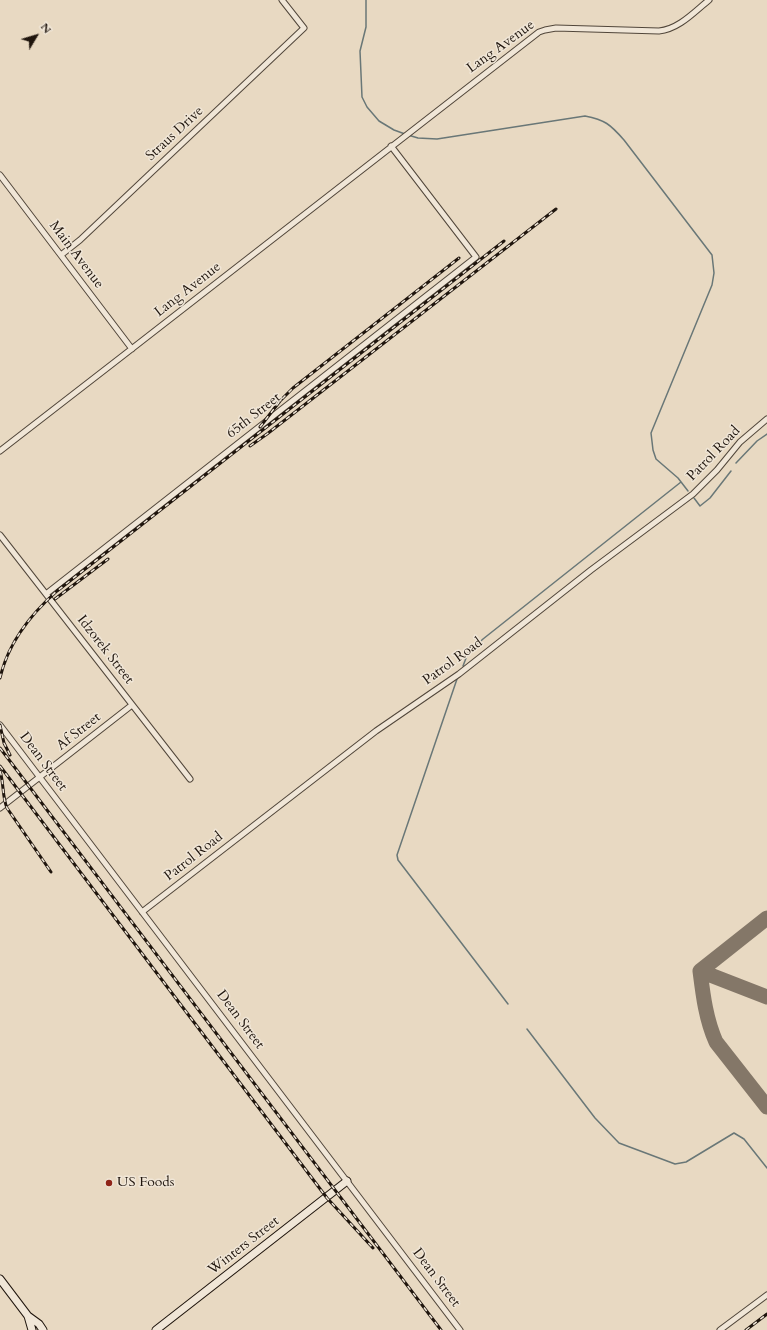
<!DOCTYPE html>
<html>
<head>
<meta charset="utf-8">
<style>
	body { margin:0 }
	#map { position:relative; width:767px; height:1330px; overflow:hidden; background:#e8d9c2; font-family:Cardo,serif }
	canvas { display:block }
	.north { position:absolute; left:16px; top:16px; width:40px; height:40px; -webkit-text-stroke:3px #f0e6d7; paint-order:stroke; rotate:52deg; font-size:11px; font-weight:700; line-height:16px; text-align:center; color:#1f150d }
	.north::after { content:''; display:block; margin:auto; width:14px; height:18px; background:#1f150d; clip-path:polygon(50% 0,100% 100%,50% 72%,0 100%) }
</style>
</head>
<body>
<div id="map">
<canvas width="767" height="1330"></canvas>
<div class="north">N</div>
</div>
<script>
const ctx = document.querySelector('canvas').getContext('2d');
ctx.lineJoin = 'round';
function stroke(path, color, width, dash) { ctx.strokeStyle = color; ctx.lineWidth = width; ctx.lineCap = dash ? 'butt' : 'round'; ctx.setLineDash(dash || []); ctx.stroke(path); }
function write(font, color, halo, rows, align = 'center') {
  ctx.font = font + ' Cardo,serif'; ctx.lineWidth = 3; ctx.setLineDash([]); ctx.textBaseline = 'middle'; ctx.strokeStyle = halo; ctx.fillStyle = color; for (const [text, x, y, turn = 0] of rows) {
    ctx.save(); ctx.translate(x, y); ctx.rotate((+turn || 0) * Math.PI / 180); ctx.textAlign = isNaN(turn) ? turn : align; if (halo) ctx.strokeText(text, 0, 0); ctx.fillText(text, 0, 0); ctx.restore();
  }
}
stroke(new Path2D(`
	M 366,0 L 366,27 L 360,51 L 362,97 L 367,107 L 379,121 L 394,130 L 405,134
	M 408,135 L 418,138 L 437,139 L 585,116 C 605,120 610,124 624,140 L 712,255 L 714,273 L 712,285 L 651,433 L 653,450 L 656,459 L 678,478 L 688,491
	M 736,463 L 757,441 L 767,434
	M 694,498 L 700,506 L 710,498 L 731,471
	M 463,666 L 468,653 L 483,639 L 681,482
	M 457,679 L 397,855 L 398,860 L 508,1004
	M 527,1029 L 595,1118 L 619,1143 L 675,1164 L 686,1162 L 734,1133 L 744,1139 L 767,1168`), '#697777', 1.5);
stroke(new Path2D(`
	M 700,971 C 703,995 706,1020 716,1042 L 767,1107
	M 700,971 L 767,918
	M 700,971 L 767,997`), '#847768', 15);
const street = new Path2D(`
	M 0,175 L 132,349
	M 61,255 L 80,240 L 304,28 L 282,0
	M 0,451 C 180,312 358,171 539,32 L 545,30 L 556,28 L 659,31 C 679,29 694,12 709,0
	M 0,535 L 190,779
	M 46,594 L 476,257 L 391,146
	M 0,725 L 460,1330
	M 0,808 L 132,705
	M 142,912 L 376,731 L 459,674 L 591,570 L 693,494 L 717,470 L 740,442 L 767,419
	M 720,1330 L 767,1295`);
const secondary = new Path2D(`
	M 0,1279 L 28,1316 L 32,1330
	M 28,1316 L 39,1324 L 43,1330
	M 156,1330 L 347,1181`);
stroke(street, '#51463a', 7);
stroke(secondary, '#1f150d', 9);
stroke(street, '#f0e6d7', 5);
stroke(secondary, '#f0e6d7', 7);
const rail = new Path2D(`
	M 260,427 L 280,401 L 293,388 L 459,258
	M 250,446 L 267,434 L 556,209
	M 55,599 L 108,559
	M 0,678 C 8,643 31,614 57,591 L 504,241
	M 0,725 L 4,743 L 10,755
	M 0,748 L 441,1330
	M 0,766 L 327,1198 L 373,1248
	M 0,771 C 4,783 2,796 7,808 L 51,872
	M 746,1330 L 767,1314`);
stroke(rail, '#1f150d', 3);
stroke(rail, '#f0e6d7', 1.5, [4.5]);
for (const [x, y, r, color] of [
	[109,1183,4,"#8f2418"]
]) { const dot = new Path2D(); dot.arc(x, y, r, 0, 2 * Math.PI); ctx.fillStyle = color; ctx.fill(dot); stroke(dot, '#f0e6d7', 1.5); }
write('14px', '#1f150d', '#f0e6d7', [
	["Lang Avenue",501,47,-36],
	["Straus Drive",175,134,-43],
	["Main Avenue",76,255,53],
	["Lang Avenue",188,290,-38],
	["65th Street",254,416,-38],
	["Patrol Road",714,454,-46],
	["Idzorek Street",105,650,52],
	["Patrol Road",453,662,-36],
	["Af Street",79,732,-38],
	["Dean Street",43,762,53],
	["Patrol Road",194,857,-38],
	["Dean Street",240,1020,53],
	["Winters Street",244,1246,-38],
	["Dean Street",436,1278,53]
]);
write('14px', '#1f150d', '#f0e6d7', [
	["US Foods",117,1183]
], 'left');
</script>
</body>
</html>
